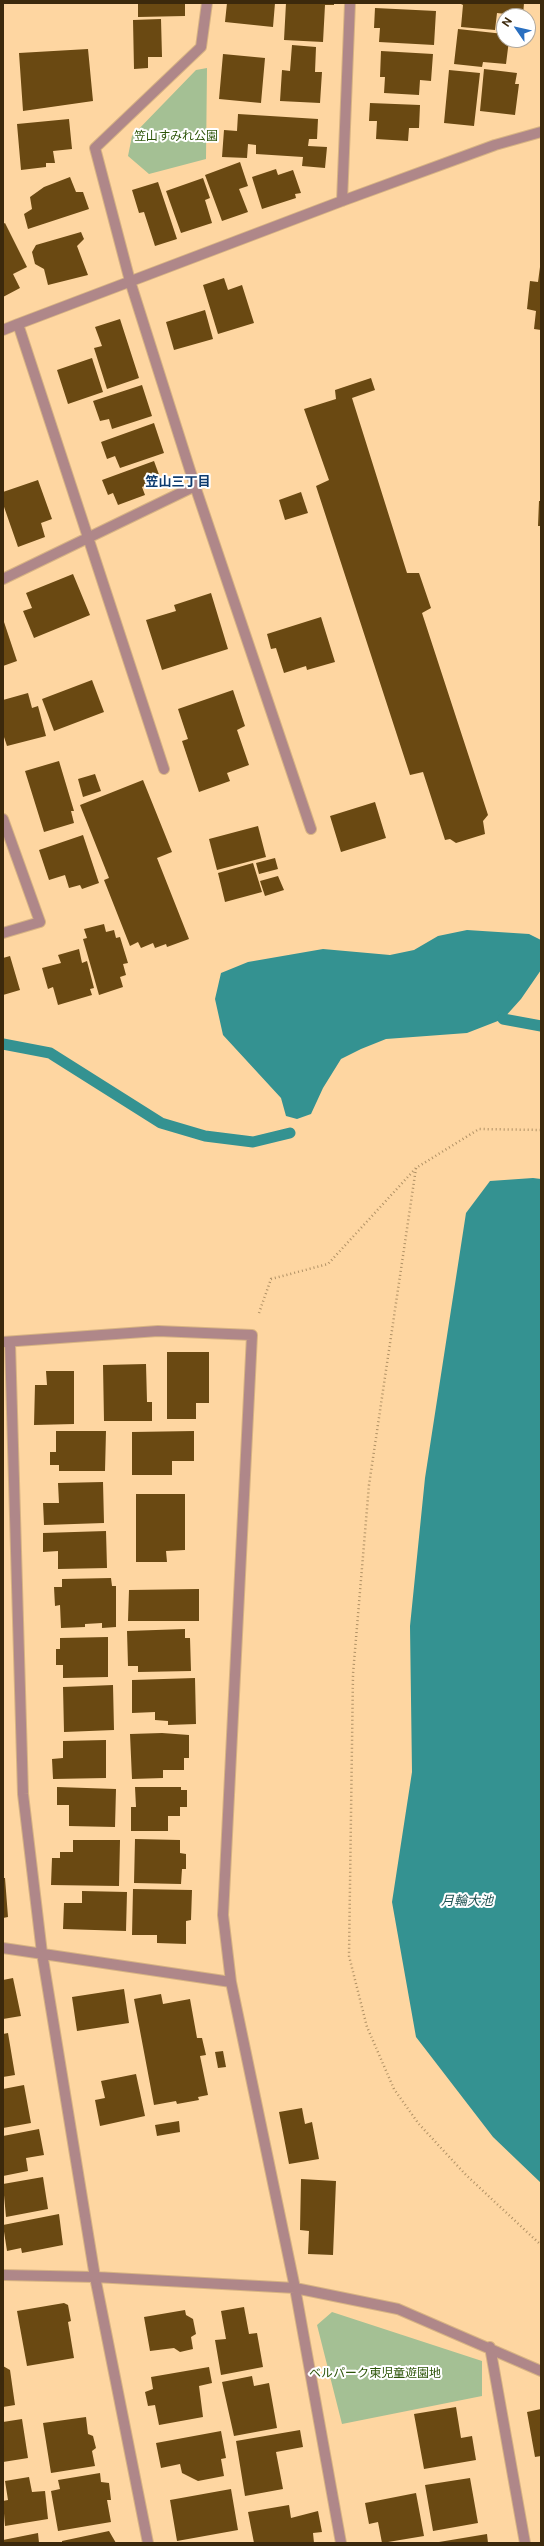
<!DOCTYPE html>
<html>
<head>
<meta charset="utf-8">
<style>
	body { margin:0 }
	#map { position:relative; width:544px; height:2546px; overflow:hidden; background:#fed6a1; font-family:"Public Sans",sans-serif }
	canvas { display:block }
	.frame { position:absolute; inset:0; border:4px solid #3c290c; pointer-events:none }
	.north { position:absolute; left:496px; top:8px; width:40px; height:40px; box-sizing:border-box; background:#fff; border:1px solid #b1a99e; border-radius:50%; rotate:304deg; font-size:11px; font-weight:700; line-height:16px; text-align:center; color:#3c290c }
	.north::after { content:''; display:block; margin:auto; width:14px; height:18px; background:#296fc0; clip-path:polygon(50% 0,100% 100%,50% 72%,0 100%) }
</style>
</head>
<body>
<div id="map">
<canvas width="544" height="2546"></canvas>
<div class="frame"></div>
<div class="north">N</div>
</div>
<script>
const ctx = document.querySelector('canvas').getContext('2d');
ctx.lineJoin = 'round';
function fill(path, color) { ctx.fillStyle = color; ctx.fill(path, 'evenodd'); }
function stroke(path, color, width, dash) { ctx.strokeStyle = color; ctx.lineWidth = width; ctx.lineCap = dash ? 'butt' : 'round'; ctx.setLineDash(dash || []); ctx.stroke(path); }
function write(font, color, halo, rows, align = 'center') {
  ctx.font = font + ' "Public Sans","Noto Sans JP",sans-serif'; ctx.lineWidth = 4; ctx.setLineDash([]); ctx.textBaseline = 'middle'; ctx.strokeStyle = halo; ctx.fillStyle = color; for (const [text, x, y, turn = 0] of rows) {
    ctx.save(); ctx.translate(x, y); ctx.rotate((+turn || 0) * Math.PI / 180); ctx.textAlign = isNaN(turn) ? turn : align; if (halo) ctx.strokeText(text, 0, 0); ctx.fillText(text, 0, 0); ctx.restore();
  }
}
fill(new Path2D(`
	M 207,68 L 206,159 L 149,174 L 128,156 L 132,136 L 196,70 Z
	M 332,2312 L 482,2361 L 482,2396 L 342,2424 L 317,2325 Z`), '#a4c094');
fill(new Path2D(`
	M 467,930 L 529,934 L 541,940 L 541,970 L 521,999 L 503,1019 L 467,1033 L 386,1039 L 361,1049 L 341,1059 L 323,1088 L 311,1114 L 297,1119 L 286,1116 L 281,1098 L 223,1035 L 215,999 L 221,973 L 248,962 L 323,949 L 390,955 L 414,950 L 438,936 Z
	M 533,1178 L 541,1179 L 541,2183 L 493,2137 L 416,2037 L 392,1902 L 412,1772 L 410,1626 L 425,1478 L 466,1213 L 490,1181 Z`), '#349291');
stroke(new Path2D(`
	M 503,1019 L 541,1026
	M 3,1044 L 50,1053 L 161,1123 L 205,1136 L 253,1142 L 290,1133`), '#349291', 11);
fill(new Path2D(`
	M 138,3 L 185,3 L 185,16 L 138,17 Z
	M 227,3 L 275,3 L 273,27 L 225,22 Z
	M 286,3 L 334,3 L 334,5 L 325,5 L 323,42 L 284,40 Z
	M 459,3 L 524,3 L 523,16 L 497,13 L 495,30 L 461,27 L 463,5 Z
	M 375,8 L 436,11 L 434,45 L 379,42 L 380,28 L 374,28 Z
	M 161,19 L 162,57 L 148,57 L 148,68 L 134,69 L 133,20 Z
	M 458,29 L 504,34 L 504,40 L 509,40 L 506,64 L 483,62 L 482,67 L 454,64 Z
	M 292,45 L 316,47 L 315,72 L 322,72 L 320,103 L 280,101 L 282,70 L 290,71 Z
	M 88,49 L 93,101 L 23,111 L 19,53 Z
	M 381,51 L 433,54 L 431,81 L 420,80 L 419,95 L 384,93 L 385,77 L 380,77 Z
	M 223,54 L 265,58 L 261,103 L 219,99 Z
	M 484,69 L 517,73 L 515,84 L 519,84 L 515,115 L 480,111 Z
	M 449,70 L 480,73 L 474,126 L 444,123 Z
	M 370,103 L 420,105 L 419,128 L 409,128 L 408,141 L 376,139 L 377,121 L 369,121 Z
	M 238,114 L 318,119 L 317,139 L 309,139 L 308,146 L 327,147 L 325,168 L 302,166 L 303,157 L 256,154 L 256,145 L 248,144 L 247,158 L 222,157 L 224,130 L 237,131 Z
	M 69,119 L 72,149 L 53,151 L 55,163 L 46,163 L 46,167 L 21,170 L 17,124 Z
	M 240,162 L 248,186 L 239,189 L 248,212 L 222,221 L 205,175 Z
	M 276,169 L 278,175 L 293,170 L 301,193 L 295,194 L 296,198 L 262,209 L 252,177 Z
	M 70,177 L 76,192 L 83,192 L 89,209 L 28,229 L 24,214 L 32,209 L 30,197 L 44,187 Z
	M 203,178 L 210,198 L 205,200 L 212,223 L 181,233 L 166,191 Z
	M 158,182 L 177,239 L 155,246 L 144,212 L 139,213 L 132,190 Z
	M 5,223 L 27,267 L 13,274 L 20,288 L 3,297 L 3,224 Z
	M 81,232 L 84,239 L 77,246 L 88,275 L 48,285 L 44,269 L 35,264 L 32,252 L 36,245 Z
	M 540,267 L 541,267 L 541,330 L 534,329 L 536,311 L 527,309 L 530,281 L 538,282 Z
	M 224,278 L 228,290 L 242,285 L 254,323 L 218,334 L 203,285 Z
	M 205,310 L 213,339 L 174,350 L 166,322 Z
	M 120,319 L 139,378 L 107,389 L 94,348 L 102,346 L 95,327 Z
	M 92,358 L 103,392 L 68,404 L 57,370 Z
	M 371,378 L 375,390 L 352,398 L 407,573 L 419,573 L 431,608 L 422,613 L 488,815 L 483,821 L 485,834 L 456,843 L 450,839 L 445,840 L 423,772 L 410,775 L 316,486 L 329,480 L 304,409 L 336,399 L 335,390 Z
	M 142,385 L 152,416 L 112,429 L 109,419 L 100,421 L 93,401 Z
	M 154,423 L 164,453 L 120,468 L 115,456 L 107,459 L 101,442 Z
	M 154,461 L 161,480 L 142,487 L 145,495 L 118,505 L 113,493 L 108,495 L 102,480 Z
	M 38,480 L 52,519 L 41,523 L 45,537 L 18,547 L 3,504 L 3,492 Z
	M 301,492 L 308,513 L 285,520 L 279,500 Z
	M 539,501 L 541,501 L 541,526 L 538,526 Z
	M 73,574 L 90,615 L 34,638 L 23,611 L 32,608 L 26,593 Z
	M 211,593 L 228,649 L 162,670 L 146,620 L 176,611 L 174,605 Z
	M 321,617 L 335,662 L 307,670 L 306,666 L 284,673 L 276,648 L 271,649 L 267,634 Z
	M 3,619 L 17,661 L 3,666 Z
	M 92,680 L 104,712 L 54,731 L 42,699 Z
	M 233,690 L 245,726 L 237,730 L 249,765 L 227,773 L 230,781 L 199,792 L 182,741 L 188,739 L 178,709 Z
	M 28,693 L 32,708 L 38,706 L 46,736 L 7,746 L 3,734 L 3,700 Z
	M 59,761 L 74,811 L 71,811 L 74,823 L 44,832 L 25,771 Z
	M 95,774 L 101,791 L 83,797 L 78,779 Z
	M 143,780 L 172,852 L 157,858 L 189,939 L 167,947 L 166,944 L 155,948 L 153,943 L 141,948 L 138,942 L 130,946 L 104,880 L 109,878 L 80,805 Z
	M 375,802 L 386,838 L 341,852 L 330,816 Z
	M 258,826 L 266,857 L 217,870 L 209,839 Z
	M 83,835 L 99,883 L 82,889 L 80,885 L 69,888 L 65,875 L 49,880 L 39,850 Z
	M 275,858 L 278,869 L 259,874 L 256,863 Z
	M 253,863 L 262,892 L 225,902 L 218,873 Z
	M 278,876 L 284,890 L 265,896 L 260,881 Z
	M 104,924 L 106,932 L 114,930 L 116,938 L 120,937 L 128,963 L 123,964 L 126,975 L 120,977 L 123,987 L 99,995 L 83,939 L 87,938 L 84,929 Z
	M 79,949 L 82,963 L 87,961 L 94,988 L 90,989 L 92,995 L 58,1005 L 53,987 L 48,989 L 42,968 L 61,963 L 58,955 Z
	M 10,956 L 20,990 L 3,995 L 3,958 Z
	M 167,1352 L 209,1352 L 209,1403 L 196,1403 L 196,1419 L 167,1419 Z
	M 146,1364 L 147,1402 L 152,1402 L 152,1421 L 104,1421 L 103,1365 Z
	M 46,1371 L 74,1371 L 74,1424 L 34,1425 L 35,1385 L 47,1385 Z
	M 56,1431 L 106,1431 L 105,1471 L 59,1471 L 59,1465 L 50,1465 L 50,1452 L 56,1452 Z
	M 194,1431 L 194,1461 L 172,1461 L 172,1475 L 132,1475 L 132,1432 Z
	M 103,1482 L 104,1523 L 44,1525 L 43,1503 L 59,1503 L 58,1483 Z
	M 136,1494 L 185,1494 L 185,1550 L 166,1551 L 167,1562 L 136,1562 Z
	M 106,1531 L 107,1568 L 58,1569 L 58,1551 L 43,1552 L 43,1533 Z
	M 111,1578 L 112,1586 L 116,1586 L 116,1627 L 102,1628 L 102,1623 L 85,1624 L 85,1627 L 61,1628 L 60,1605 L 55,1606 L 54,1587 L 62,1587 L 62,1579 Z
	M 199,1589 L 199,1621 L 128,1621 L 129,1590 Z
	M 185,1629 L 185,1638 L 190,1638 L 191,1671 L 138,1672 L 138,1666 L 128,1666 L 127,1631 Z
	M 108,1637 L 108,1677 L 63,1678 L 63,1665 L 56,1665 L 56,1649 L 60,1649 L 60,1638 Z
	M 195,1678 L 196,1724 L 168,1725 L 168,1721 L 155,1720 L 155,1712 L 132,1713 L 132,1680 Z
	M 113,1685 L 114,1730 L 64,1732 L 63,1687 Z
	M 162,1733 L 189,1735 L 189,1758 L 184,1758 L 184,1770 L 163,1770 L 163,1778 L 132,1779 L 130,1734 Z
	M 106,1740 L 106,1778 L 53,1779 L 52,1759 L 63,1758 L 63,1741 Z
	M 57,1787 L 116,1789 L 115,1827 L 69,1826 L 69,1805 L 57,1805 Z
	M 135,1787 L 181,1787 L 181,1790 L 187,1790 L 187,1807 L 180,1807 L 180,1816 L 168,1816 L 168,1831 L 131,1831 L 131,1807 L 136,1807 Z
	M 135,1839 L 180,1840 L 180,1853 L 186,1854 L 186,1869 L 182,1869 L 181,1884 L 134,1883 Z
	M 73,1840 L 120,1840 L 119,1886 L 51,1885 L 52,1858 L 60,1858 L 60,1852 L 73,1852 Z
	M 3,1878 L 5,1878 L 8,1917 L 3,1918 Z
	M 133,1889 L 192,1890 L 191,1920 L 186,1921 L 186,1944 L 157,1943 L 157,1935 L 132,1935 Z
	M 82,1891 L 127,1892 L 126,1931 L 63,1929 L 64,1903 L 82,1903 Z
	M 13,1978 L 21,2016 L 3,2019 L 3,1980 Z
	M 124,1989 L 129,2023 L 77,2031 L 72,1997 Z
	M 161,1994 L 163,2004 L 190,1999 L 197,2038 L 202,2038 L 206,2055 L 200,2056 L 208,2095 L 198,2097 L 199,2100 L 177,2104 L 176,2101 L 154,2105 L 134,1999 Z
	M 8,2033 L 15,2075 L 3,2077 L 3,2034 Z
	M 223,2051 L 226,2067 L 218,2068 L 215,2052 Z
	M 136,2074 L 145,2116 L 100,2126 L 95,2100 L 105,2098 L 101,2081 Z
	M 24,2085 L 31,2123 L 3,2128 L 3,2089 Z
	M 302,2108 L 305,2124 L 312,2122 L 319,2159 L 289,2164 L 279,2112 Z
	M 179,2121 L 180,2132 L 157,2136 L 155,2125 Z
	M 39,2129 L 44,2155 L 26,2158 L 28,2171 L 3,2176 L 3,2136 Z
	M 43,2177 L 48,2209 L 6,2217 L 3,2184 Z
	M 301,2179 L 336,2181 L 333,2255 L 308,2254 L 309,2231 L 300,2230 Z
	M 59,2214 L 63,2245 L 22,2253 L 21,2248 L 7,2251 L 3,2225 Z
	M 64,2303 L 68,2305 L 71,2321 L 68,2322 L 74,2358 L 27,2366 L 17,2311 Z
	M 244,2307 L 249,2334 L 257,2333 L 263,2367 L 221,2375 L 215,2340 L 226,2339 L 221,2311 Z
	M 185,2310 L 186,2315 L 193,2319 L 196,2334 L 191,2337 L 193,2349 L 180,2352 L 174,2348 L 150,2351 L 144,2317 Z
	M 3,2366 L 10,2370 L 15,2405 L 3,2407 Z
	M 209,2367 L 212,2383 L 199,2386 L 203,2417 L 159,2425 L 155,2405 L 148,2406 L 145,2392 L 153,2389 L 151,2377 Z
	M 252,2376 L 254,2386 L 269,2383 L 277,2428 L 234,2436 L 222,2382 Z
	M 456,2407 L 461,2438 L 472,2436 L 476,2460 L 424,2469 L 414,2414 Z
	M 541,2409 L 541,2456 L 535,2457 L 527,2412 Z
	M 86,2417 L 88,2434 L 93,2436 L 96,2448 L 92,2451 L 95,2466 L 51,2473 L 43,2423 Z
	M 22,2419 L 28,2458 L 3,2462 L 3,2422 Z
	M 300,2430 L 303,2447 L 276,2452 L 283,2489 L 245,2496 L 236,2441 Z
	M 221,2431 L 226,2458 L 221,2459 L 224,2476 L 198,2481 L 182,2473 L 180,2464 L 161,2468 L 156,2443 Z
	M 100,2473 L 101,2482 L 109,2483 L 111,2500 L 107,2500 L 111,2522 L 58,2531 L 51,2491 L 60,2489 L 58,2480 Z
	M 29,2477 L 32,2492 L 45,2491 L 48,2519 L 5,2526 L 3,2501 L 8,2500 L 5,2481 Z
	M 470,2478 L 478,2523 L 433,2531 L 425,2485 Z
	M 231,2489 L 238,2530 L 177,2541 L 170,2500 Z
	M 416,2493 L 424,2536 L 382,2543 L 378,2522 L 369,2524 L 365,2503 Z
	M 289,2505 L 291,2518 L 318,2511 L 322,2532 L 313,2533 L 314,2543 L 254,2543 L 248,2512 Z
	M 109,2531 L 116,2543 L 62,2543 L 62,2541 Z
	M 38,2533 L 39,2543 L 3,2543 L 3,2540 Z
	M 487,2534 L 488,2543 L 439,2543 L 439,2542 Z`), '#6a4912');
const minor = new Path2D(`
	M 207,3 L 201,47 L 95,148 L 130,281 L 195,486 L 311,829
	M 342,201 L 350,3
	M 3,330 L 18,324
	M 3,579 L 195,486
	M 164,769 L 18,324 L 342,201 L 495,145 L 541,132
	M 3,819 L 40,922 L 3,933
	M 3,1342 L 158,1331 L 252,1335 L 223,1915 L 231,1982 L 295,2288 L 341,2543
	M 10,1342 L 23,1794 L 42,1953 L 95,2277 L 148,2543
	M 3,1948 L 231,1982
	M 3,2275 L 95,2277 L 295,2288 L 398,2309 L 541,2371
	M 490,2347 L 525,2543`);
stroke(minor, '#d7b383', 12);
stroke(new Path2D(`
	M 416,1168 L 369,1485 L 353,1674 L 349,1956 L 367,2027 L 394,2089 L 418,2123 L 466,2175 L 541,2245
	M 259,1313 L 271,1279 L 328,1264 L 416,1168 L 479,1129 L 541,1130`), '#b09165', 2.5, [1, 3]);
stroke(minor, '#af8789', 10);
write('12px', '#2d5509', '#fff', [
	["笠山すみれ公園",176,136],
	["ベルパーク東児童遊園地",375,2373]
]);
write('bold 13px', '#0e3b6e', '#fff', [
	["笠山三丁目",178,482]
]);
write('italic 13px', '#1f5353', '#fff', [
	["月輪大池",467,1901]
]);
</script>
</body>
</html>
